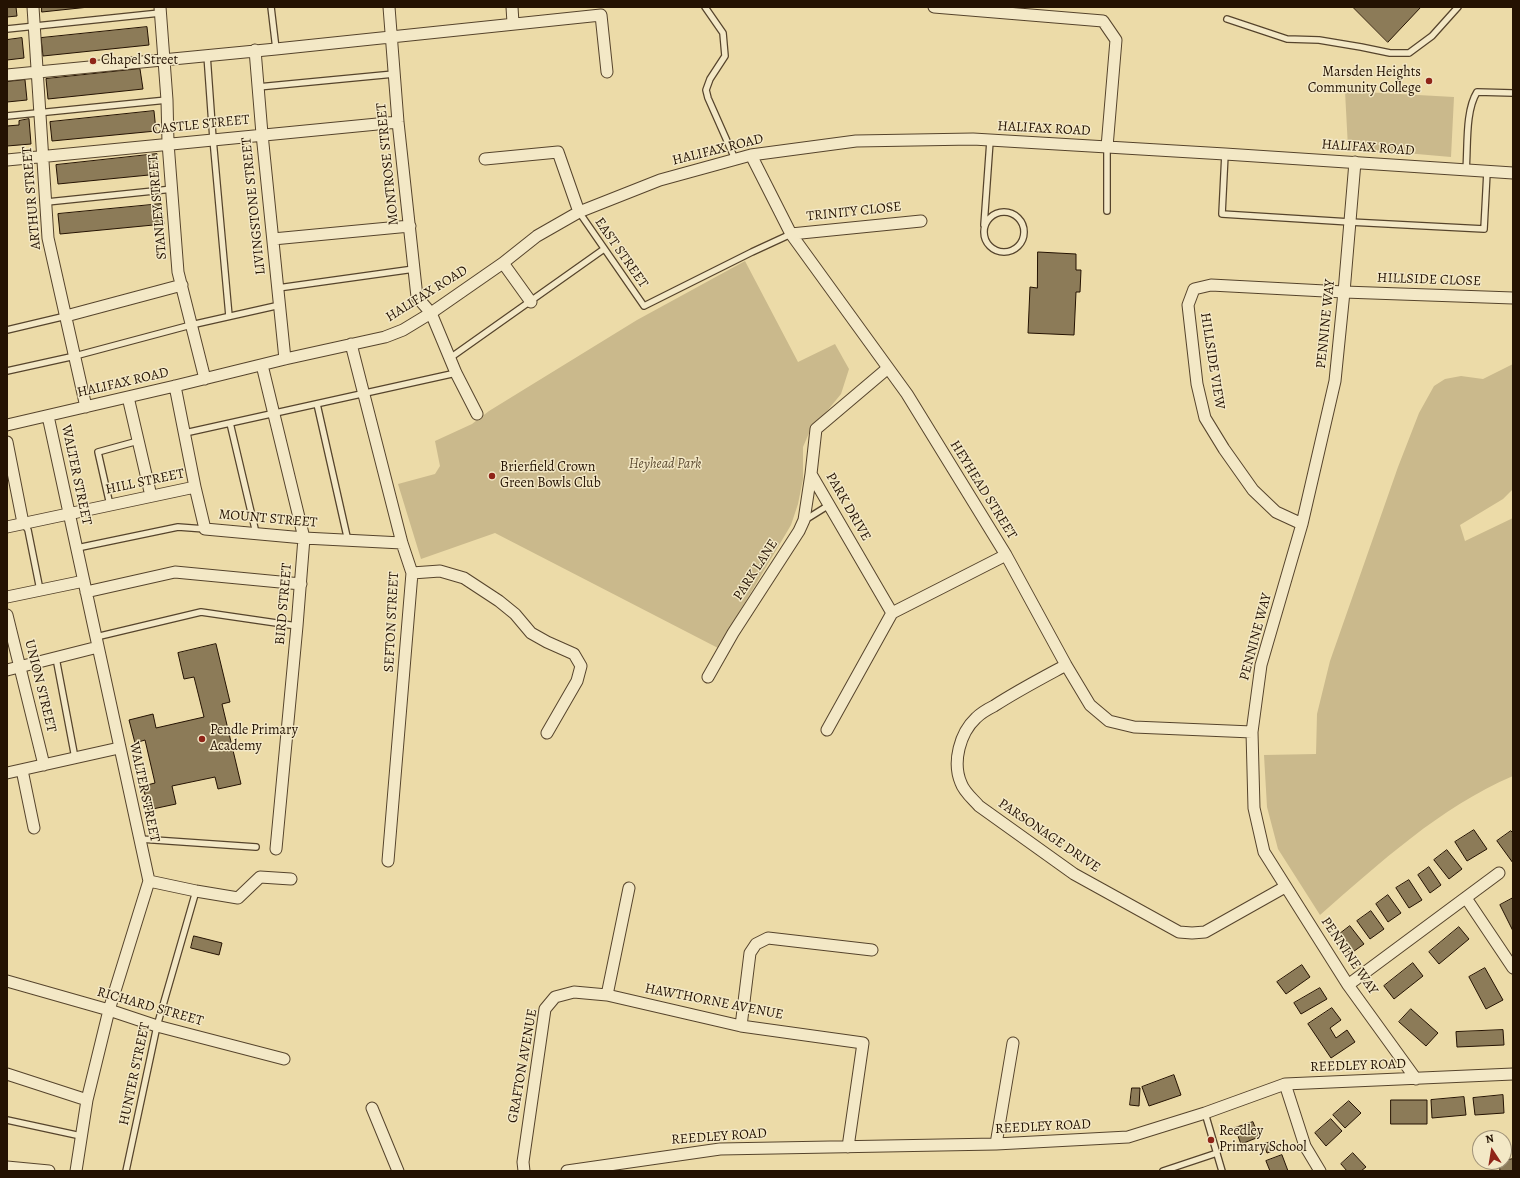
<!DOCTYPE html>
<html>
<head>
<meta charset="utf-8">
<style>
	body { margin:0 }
	#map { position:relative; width:1520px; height:1178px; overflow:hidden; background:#ecdba8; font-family:Alegreya,serif }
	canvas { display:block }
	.frame { position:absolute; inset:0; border:8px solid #241202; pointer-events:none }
	.north { position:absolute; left:1472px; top:1130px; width:40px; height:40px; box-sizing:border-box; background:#f3e8c6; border:1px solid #a09278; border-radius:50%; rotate:348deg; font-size:11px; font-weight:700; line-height:16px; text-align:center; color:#241202 }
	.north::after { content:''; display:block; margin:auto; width:14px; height:18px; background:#8f2418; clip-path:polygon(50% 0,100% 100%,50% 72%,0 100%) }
</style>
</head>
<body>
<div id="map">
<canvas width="1520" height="1178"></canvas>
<div class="frame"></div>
<div class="north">N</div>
</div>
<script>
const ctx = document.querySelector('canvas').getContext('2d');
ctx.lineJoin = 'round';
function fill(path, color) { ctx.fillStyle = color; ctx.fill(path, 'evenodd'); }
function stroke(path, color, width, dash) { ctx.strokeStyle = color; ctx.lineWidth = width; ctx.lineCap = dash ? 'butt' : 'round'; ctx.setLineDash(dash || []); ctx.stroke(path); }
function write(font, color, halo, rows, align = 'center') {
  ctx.font = font + ' Alegreya,serif'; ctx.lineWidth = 3; ctx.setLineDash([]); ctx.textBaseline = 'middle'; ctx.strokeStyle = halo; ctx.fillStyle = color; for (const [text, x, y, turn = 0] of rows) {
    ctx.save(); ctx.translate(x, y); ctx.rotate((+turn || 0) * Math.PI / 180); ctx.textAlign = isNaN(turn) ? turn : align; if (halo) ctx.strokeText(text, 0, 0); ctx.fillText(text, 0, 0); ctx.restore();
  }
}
fill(new Path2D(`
	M 1345,91 L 1454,97 L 1451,157 L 1348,148 Z
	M 745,261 L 798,362 L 835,344 L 849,369 L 841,394 L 809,433 L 803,447 L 803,479 L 798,504 L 791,525 L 718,648 L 495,533 L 421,559 L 398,484 L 435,474 L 440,466 L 435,441 L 472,424 L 489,411 L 637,320 Z
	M 1513,364 L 1513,489 L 1503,499 L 1460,525 L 1465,541 L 1513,518 L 1513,776 C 1440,807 1380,863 1320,915 L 1278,849 L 1267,807 L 1264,755 L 1316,754 L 1317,714 L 1330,661 L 1398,467 L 1419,413 L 1434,386 L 1445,379 L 1461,376 L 1483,379 Z`), '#cab98c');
const building = new Path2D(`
	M 7,7 L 16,7 L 17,16 L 7,17 Z
	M 42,7 L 89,7 L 42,12 Z
	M 1353,7 L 1421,7 L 1388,42 Z
	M 147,27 L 149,45 L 43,56 L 41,38 Z
	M 22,38 L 24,58 L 7,60 L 7,40 Z
	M 140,69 L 143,89 L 48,99 L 46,79 Z
	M 25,80 L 27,100 L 7,102 L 7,82 Z
	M 154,111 L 156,131 L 52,141 L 50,122 Z
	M 29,119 L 31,144 L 7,146 L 7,126 L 19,125 L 19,121 Z
	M 157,154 L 159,174 L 58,184 L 56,165 Z
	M 161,204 L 164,224 L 60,234 L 58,214 Z
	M 1038,252 L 1076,254 L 1076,270 L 1081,270 L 1080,292 L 1076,292 L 1074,335 L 1028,333 L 1030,287 L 1037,288 Z
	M 216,644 L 230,702 L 222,704 L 241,784 L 218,789 L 215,777 L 172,786 L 176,804 L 148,810 L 143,786 L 155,783 L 145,740 L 135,743 L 129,720 L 153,714 L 156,728 L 204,717 L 194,677 L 184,679 L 178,653 Z
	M 1474,830 L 1487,849 L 1467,861 L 1455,842 Z
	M 1511,831 L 1513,833 L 1513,863 L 1497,841 Z
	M 1447,850 L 1462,869 L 1449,879 L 1434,860 Z
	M 1429,867 L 1441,885 L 1430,893 L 1418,875 Z
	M 1409,880 L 1422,900 L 1409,908 L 1396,888 Z
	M 1388,895 L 1401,913 L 1388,922 L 1376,904 Z
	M 1513,898 L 1513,931 L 1500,905 Z
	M 1371,911 L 1384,929 L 1370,939 L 1357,921 Z
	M 1350,926 L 1364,944 L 1350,954 L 1337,936 Z
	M 1459,927 L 1469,939 L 1439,964 L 1429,952 Z
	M 194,936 L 222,943 L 219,955 L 191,948 Z
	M 1413,963 L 1423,976 L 1394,999 L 1384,986 Z
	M 1302,965 L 1310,977 L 1286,994 L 1277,982 Z
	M 1485,968 L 1503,1000 L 1486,1009 L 1469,977 Z
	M 1320,988 L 1327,999 L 1301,1014 L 1294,1003 Z
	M 1332,1008 L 1341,1020 L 1330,1028 L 1336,1038 L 1347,1030 L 1355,1042 L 1331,1058 L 1308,1024 Z
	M 1411,1009 L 1438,1033 L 1426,1046 L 1399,1022 Z
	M 1503,1030 L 1504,1045 L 1457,1047 L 1456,1032 Z
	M 1174,1075 L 1181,1095 L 1149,1106 L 1142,1087 Z
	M 1132,1088 L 1140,1088 L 1139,1106 L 1130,1105 Z
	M 1503,1095 L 1504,1113 L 1475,1115 L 1473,1098 Z
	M 1464,1097 L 1466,1115 L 1432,1118 L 1431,1100 Z
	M 1391,1100 L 1427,1100 L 1427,1124 L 1391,1124 Z
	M 1349,1101 L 1361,1113 L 1345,1128 L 1333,1115 Z
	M 1331,1119 L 1342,1131 L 1326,1146 L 1315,1133 Z
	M 1253,1122 L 1259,1137 L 1241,1144 L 1235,1128 Z
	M 1275,1141 L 1278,1149 L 1267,1153 L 1264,1144 Z
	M 1353,1153 L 1366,1167 L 1361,1171 L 1347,1171 L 1341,1164 Z
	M 1282,1155 L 1288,1171 L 1270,1171 L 1266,1161 Z
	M 1513,1159 L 1513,1171 L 1500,1171 L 1499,1162 Z`);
fill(building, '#8c7b58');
stroke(building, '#241202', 1);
const lane = new Path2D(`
	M 271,7 L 276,49
	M 705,7 L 723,33 L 725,56 L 710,79 L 706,90 L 708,98 L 735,159
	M 1227,19 L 1287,39 L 1319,40 L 1361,47 L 1390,53 L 1409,53 L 1432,36 L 1458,7
	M 7,29 L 160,13
	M 207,55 L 213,139 L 229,316
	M 258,87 L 394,74
	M 7,116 L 167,100
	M 1107,147 L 1107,211
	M 1225,154 L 1222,214 L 1350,222 L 1484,229 L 1487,172
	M 1466,170 C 1468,147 1465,111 1477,92 L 1513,93
	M 47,202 L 173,189
	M 579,212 L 644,306 L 752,252 L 791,234
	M984 232a20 20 0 1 1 40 0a20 20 0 1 1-40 0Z
	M 984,225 L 990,141
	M 278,288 L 414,269
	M 7,330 L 66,316
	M 450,358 L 604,249
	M 7,371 L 75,356 L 191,325 L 280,305
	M 317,404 L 348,541
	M 230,423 L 256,533
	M 185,433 L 456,373
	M 110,505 L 98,452 L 138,441
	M 805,520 L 829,505
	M 23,523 L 28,530 L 40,590
	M 77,548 L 178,527 L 205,529
	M 96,637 L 201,612 L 297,626
	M 56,658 L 75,758
	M 140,839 L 256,847
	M 1205,1113 L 1222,1171
	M 7,1120 L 81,1136
	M 126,1171 L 157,1026 L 196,891
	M 1163,1171 L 1217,1153`);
const street = new Path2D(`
	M 33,7 L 48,238 L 86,407
	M 160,7 L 167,100 L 168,143 L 178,272 L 205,379
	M 389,7 L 398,122 L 417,297 L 431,313 L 456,373 L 477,414
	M 512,7 L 513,23
	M 934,7 L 1103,21 L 1116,40 L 1107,147
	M 255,50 L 262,134 L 285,359
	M 7,75 L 276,49 L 601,15 L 607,72
	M 751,155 L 791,234 L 907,394 L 1006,555 L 1066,665 L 1090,705 L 1109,721 L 1134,727 L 1252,732
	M 485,159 L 558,152 L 579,212
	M 7,160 L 398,122
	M 1355,162 L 1344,292 L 1335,381 L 1302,524 L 1261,665 L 1252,732 L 1254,808 L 1264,852 L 1348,985 L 1416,1079
	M 791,234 L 921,221
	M 273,239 L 410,226
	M 503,263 L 531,302
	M 66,316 L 182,285
	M 351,344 L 402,543 L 412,573 L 388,861
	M 262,365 L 304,538 L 297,626 L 276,849
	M 888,368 L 816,429 L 811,474 L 892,613
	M 175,386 L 195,487 L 205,529 L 304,538 L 402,543
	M 128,397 L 151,496
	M 48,416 L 149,881 L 109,1010 L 87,1100 L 76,1171
	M 7,425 L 175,386 L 285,359 L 385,337 L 403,330 L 431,313 L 503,263 L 537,236 L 579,212 L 660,180 L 751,155 L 856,141 L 973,139 L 1225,154 L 1513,173
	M 7,442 L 23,523
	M 1302,524 L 1276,512 L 1253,490 L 1224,449 L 1205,418 L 1197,384 L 1188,305 L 1194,289 L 1211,285 L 1344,292 L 1513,298
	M 7,527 L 195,487
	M 412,573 L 440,571 L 464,578 L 499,601 L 515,614 L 531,633 L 547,642 L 574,654 L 581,666 L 577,681 L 547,733
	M 86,592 L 175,572 L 301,584
	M 7,597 L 84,581
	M 7,615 L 44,765
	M 1066,665 C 1042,678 1017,691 994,706 C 988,709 981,713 976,718 C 960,733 952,762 961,783 C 964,792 973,799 979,806 L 1074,874 L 1179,932 L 1192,933 L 1205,932 L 1285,887
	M 7,670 L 98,647
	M 708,677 L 733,633 L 799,531 L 804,520 L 811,474
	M 827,730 L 892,613 L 1006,555
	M 22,770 L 34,828
	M 7,773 L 119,748
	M 149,881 L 196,891 L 238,898 L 260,877 L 291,879
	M 1466,898 L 1513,968
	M 7,981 L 109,1010 L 157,1026 L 284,1059
	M 1348,985 L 1499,873
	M 607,995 L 629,888
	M 741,1026 L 750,953 L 756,944 L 768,938 L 872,950
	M 7,1074 L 87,1100
	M 1285,1084 L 1305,1146 L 1320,1171
	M 372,1108 L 398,1171
	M 996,1144 L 1013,1043
	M 7,1167 L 49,1171
	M 524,1171 L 523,1162 L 545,1009 L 555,997 L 574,992 L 607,995 L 741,1026 L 863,1043 L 848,1147
	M 567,1171 L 720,1149 L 996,1144 L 1128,1137 L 1205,1113 L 1285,1084 L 1513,1074`);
stroke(lane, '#56442c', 8);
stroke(street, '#56442c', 13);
stroke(lane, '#f3e8c6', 5.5);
stroke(street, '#f3e8c6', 11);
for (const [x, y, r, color] of [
	[93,61,4,"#8f2418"],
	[1429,81,4,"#8f2418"],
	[492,476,4,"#8f2418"],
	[202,739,4,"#8f2418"],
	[1211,1140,4,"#8f2418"]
]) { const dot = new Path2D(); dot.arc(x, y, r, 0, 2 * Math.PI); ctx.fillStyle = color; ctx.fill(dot); stroke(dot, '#f3e8c6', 1.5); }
write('14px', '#241202', '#f3e8c6', [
	["Chapel Street",101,61],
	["Marsden Heights",1421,73,"right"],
	["Community College",1421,89,"right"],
	["Brierfield Crown",500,468],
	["Green Bowls Club",500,484],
	["Pendle Primary",210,731],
	["Academy",210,747],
	["Reedley",1219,1132],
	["Primary School",1219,1148]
], 'left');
write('14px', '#241202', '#f3e8c6', [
	["CASTLE STREET",201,125,-6],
	["HALIFAX ROAD",1044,129,3],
	["HALIFAX ROAD",1368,148,4],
	["HALIFAX ROAD",718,150,-14],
	["MONTROSE STREET",388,164,-96],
	["ARTHUR STREET",32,198,-95],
	["LIVINGSTONE STREET",254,206,-96],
	["STANLEY STREET",158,207,-95],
	["TRINITY CLOSE",854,212,-6],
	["EAST STREET",621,253,55],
	["HILLSIDE CLOSE",1429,280,2],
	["HALIFAX ROAD",427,294,-32],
	["PENNINE WAY",1326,324,-84],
	["HILLSIDE VIEW",1212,361,81],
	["HALIFAX ROAD",123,383,-13],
	["WALTER STREET",76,475,78],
	["HILL STREET",145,482,-12],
	["HEYHEAD STREET",983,490,58],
	["PARK DRIVE",848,507,60],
	["MOUNT STREET",268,519,5],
	["PARK LANE",756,570,-57],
	["BIRD STREET",284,604,-85],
	["SEFTON STREET",392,622,-87],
	["PENNINE WAY",1256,637,-75],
	["UNION STREET",40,686,76],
	["WALTER STREET",144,792,78],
	["PARSONAGE DRIVE",1049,836,34],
	["PENNINE WAY",1349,956,56],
	["HAWTHORNE AVENUE",714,1002,11],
	["RICHARD STREET",150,1007,16],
	["GRAFTON AVENUE",523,1066,-80],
	["REEDLEY ROAD",1358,1066,-2],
	["HUNTER STREET",135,1074,-78],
	["REEDLEY ROAD",1043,1127,-3],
	["REEDLEY ROAD",719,1137,-4]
]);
write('italic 14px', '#5e4c32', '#f3e8c6', [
	["Heyhead Park",665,465]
]);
</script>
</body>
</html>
